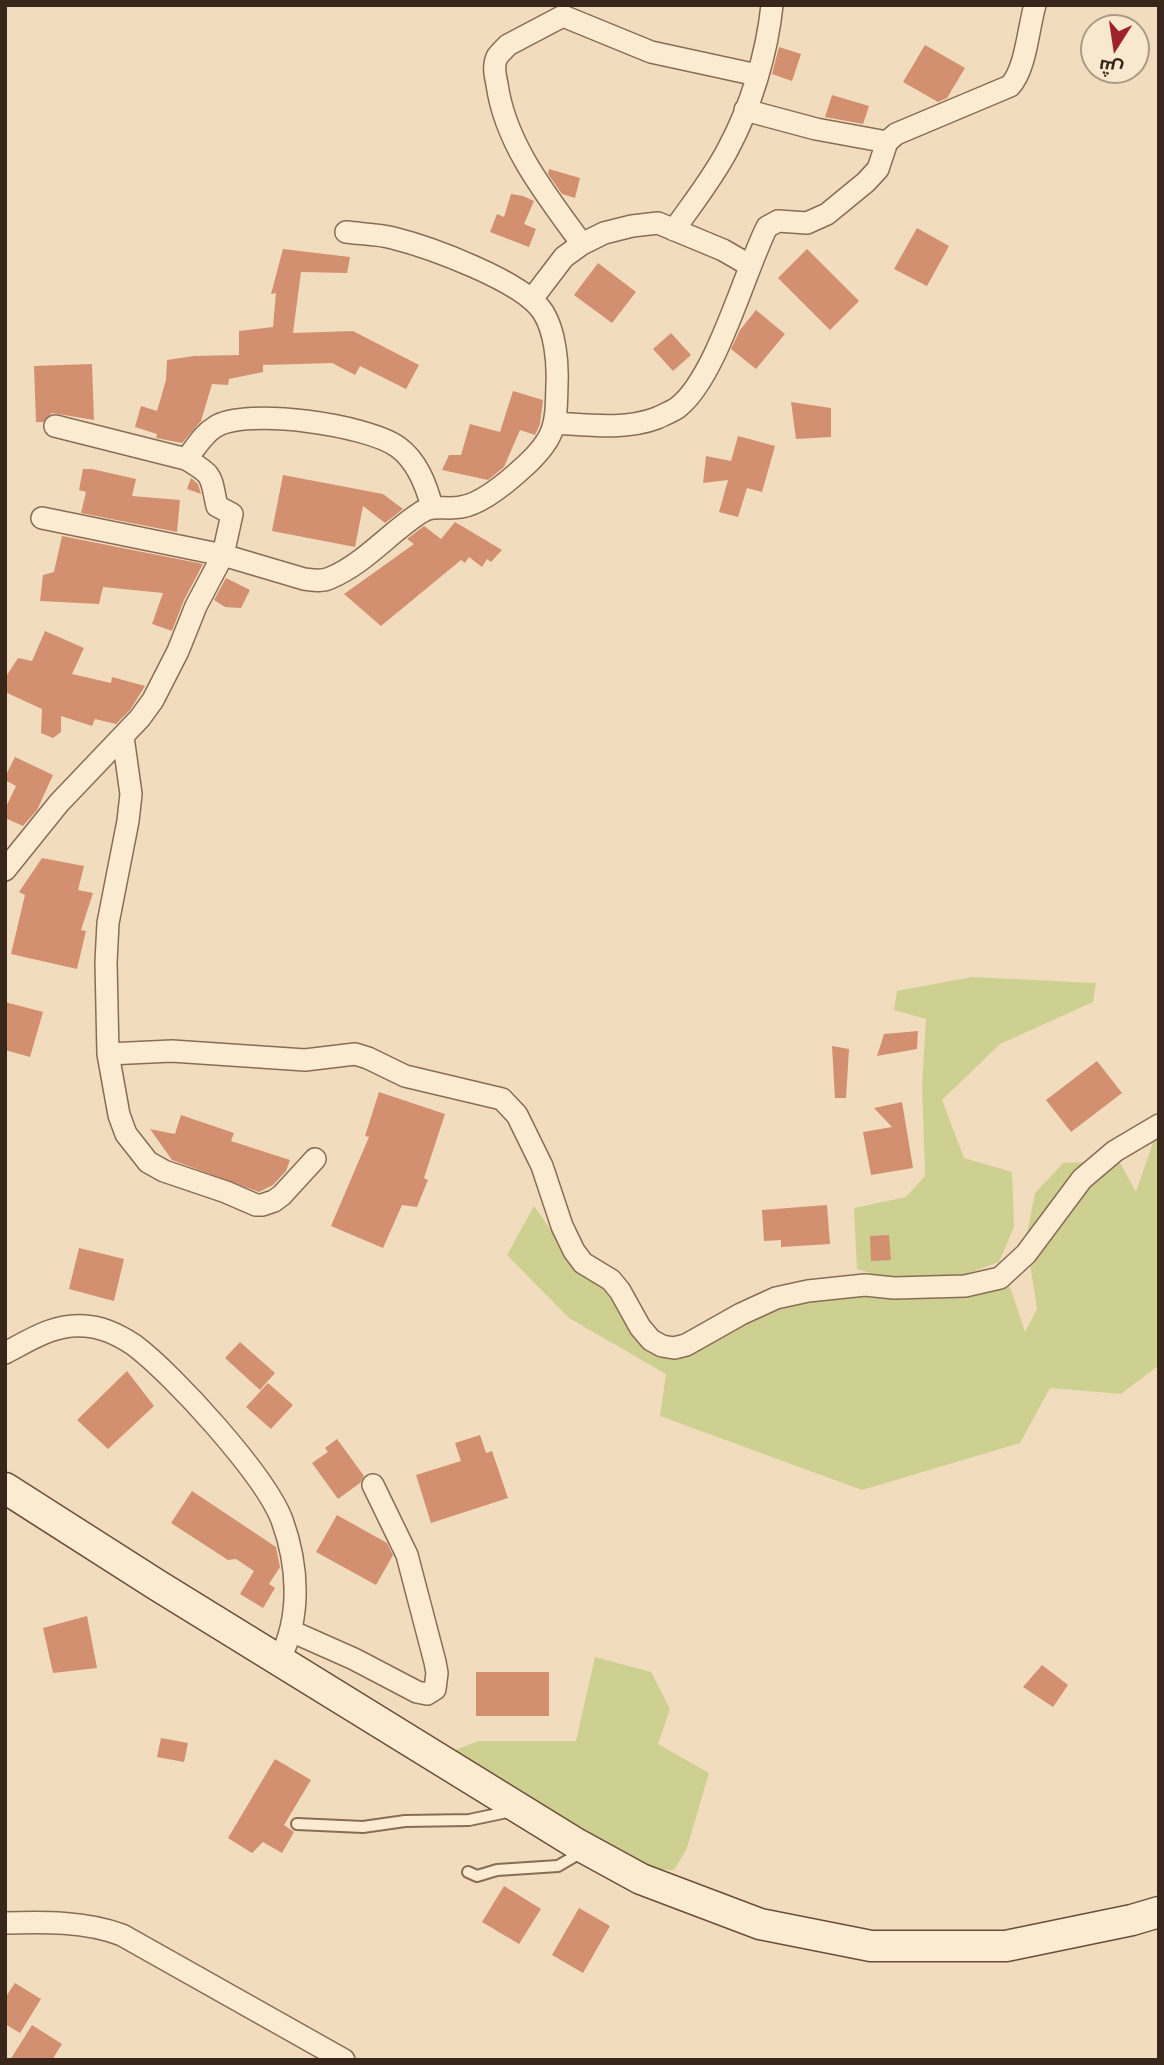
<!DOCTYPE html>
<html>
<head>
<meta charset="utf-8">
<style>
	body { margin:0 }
	#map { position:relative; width:1164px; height:2065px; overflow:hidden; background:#f1ddbe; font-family:"Zilla Slab",Cairo,serif }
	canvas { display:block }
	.frame { position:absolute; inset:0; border:7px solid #39261b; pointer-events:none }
	.north { position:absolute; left:1080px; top:14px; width:70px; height:70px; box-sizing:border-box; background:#f8e8ce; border:2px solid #ac9a86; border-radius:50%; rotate:192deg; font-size:19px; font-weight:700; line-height:28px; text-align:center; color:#39261b }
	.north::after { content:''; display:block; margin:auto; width:24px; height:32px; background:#9e212e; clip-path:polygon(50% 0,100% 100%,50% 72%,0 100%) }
</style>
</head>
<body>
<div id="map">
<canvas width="1164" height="2065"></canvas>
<div class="frame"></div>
<div class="north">ش</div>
</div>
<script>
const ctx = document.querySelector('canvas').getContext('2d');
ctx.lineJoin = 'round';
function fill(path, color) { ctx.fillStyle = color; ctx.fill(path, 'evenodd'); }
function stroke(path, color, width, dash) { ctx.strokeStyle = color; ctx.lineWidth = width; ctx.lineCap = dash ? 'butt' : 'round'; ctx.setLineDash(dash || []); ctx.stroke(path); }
fill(new Path2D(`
	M 972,977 L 1096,983 L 1093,1002 L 1000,1044 L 942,1100 L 964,1158 L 1012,1172 L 1014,1227 L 999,1262 L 952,1279 L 893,1280 L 857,1269 L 854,1208 L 906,1197 L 925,1176 L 922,1085 L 926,1019 L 894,1010 L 897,991 Z
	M 1159,1132 L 1159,1365 L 1121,1394 L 1050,1388 L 1020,1443 L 862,1490 L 660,1416 L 666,1374 L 569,1318 L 507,1255 L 534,1206 L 573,1261 L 624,1304 L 658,1348 L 808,1294 L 1010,1287 L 1025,1332 L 1037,1309 L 1026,1238 L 1035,1193 L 1063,1163 L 1119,1161 L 1136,1192 L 1156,1134 Z
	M 595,1657 L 651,1672 L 670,1709 L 658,1744 L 709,1773 L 687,1848 L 674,1870 L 644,1869 L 442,1755 L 479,1741 L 576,1741 Z`), '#ced091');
fill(new Path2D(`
	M 925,45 L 965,68 L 947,98 L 938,102 L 903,82 Z
	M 779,47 L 801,54 L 792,81 L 772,74 Z
	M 832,95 L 869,106 L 863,124 L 825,117 Z
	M 549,169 L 580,178 L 575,198 L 562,194 L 548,174 Z
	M 511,194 L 523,196 L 534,201 L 524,224 L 536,229 L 529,247 L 490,232 L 497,214 L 504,217 Z
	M 917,228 L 949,246 L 927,286 L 894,269 Z
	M 283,249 L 350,257 L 347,273 L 301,272 L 293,333 L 353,331 L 419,365 L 406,389 L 360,366 L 355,375 L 332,363 L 263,365 L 263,372 L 229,379 L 228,385 L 212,384 L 201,421 L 182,443 L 156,438 L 157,434 L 135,427 L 141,406 L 157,411 L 166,380 L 167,360 L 194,356 L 239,355 L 239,331 L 273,327 L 276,293 L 271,294 Z
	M 807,249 L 859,301 L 830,330 L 778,278 Z
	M 598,263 L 636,292 L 612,323 L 574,295 Z
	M 756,310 L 785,334 L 756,369 L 731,349 L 740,330 Z
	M 671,333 L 691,355 L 673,371 L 653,349 Z
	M 92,364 L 94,420 L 52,413 L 43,422 L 36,422 L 34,366 Z
	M 513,391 L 543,400 L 540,424 L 535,435 L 520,430 L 504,467 L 488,480 L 442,470 L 449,455 L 461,455 L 470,424 L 500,432 Z
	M 791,402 L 831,408 L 831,437 L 796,439 Z
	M 738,436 L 775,446 L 762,492 L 747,488 L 738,517 L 719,512 L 728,480 L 703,483 L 706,456 L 731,461 Z
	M 83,469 L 92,469 L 136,479 L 132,496 L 180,500 L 177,532 L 81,513 L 86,492 L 79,490 Z
	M 283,475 L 383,494 L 403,509 L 385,523 L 363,506 L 355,547 L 272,531 Z
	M 191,478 L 198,484 L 201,494 L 187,489 Z
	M 455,522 L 502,550 L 491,562 L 487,559 L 482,567 L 469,557 L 465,563 L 461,560 L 381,626 L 344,594 L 414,544 L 407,539 L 424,526 L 441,539 Z
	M 62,536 L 203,564 L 184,600 L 172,631 L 152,624 L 163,593 L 103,587 L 99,604 L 40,601 L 43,575 L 54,572 Z
	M 226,578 L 250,590 L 241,608 L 225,607 L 214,600 Z
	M 45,631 L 84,648 L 72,674 L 111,683 L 112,677 L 145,686 L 130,710 L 116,724 L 95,719 L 92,726 L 61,716 L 61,732 L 53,738 L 41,733 L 42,709 L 5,692 L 5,678 L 18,658 L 32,661 Z
	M 15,757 L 53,775 L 37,810 L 23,826 L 5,818 L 5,809 L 16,786 L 5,780 L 5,777 Z
	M 42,858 L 84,866 L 78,890 L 93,893 L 81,930 L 86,931 L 77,969 L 11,954 L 25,895 L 19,892 Z
	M 5,1002 L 43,1012 L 30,1057 L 5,1050 Z
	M 918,1031 L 917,1049 L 877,1056 L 884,1034 Z
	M 832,1046 L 849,1049 L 846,1098 L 835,1098 Z
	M 1097,1061 L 1122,1093 L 1071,1132 L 1046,1100 Z
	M 379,1092 L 445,1114 L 424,1178 L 428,1180 L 417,1207 L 402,1205 L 383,1248 L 331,1226 L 369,1137 L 365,1136 Z
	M 902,1102 L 913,1168 L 871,1175 L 863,1132 L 892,1127 L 874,1108 Z
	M 181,1115 L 234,1133 L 231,1141 L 290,1160 L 286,1171 L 273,1185 L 259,1192 L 172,1160 L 150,1129 L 175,1134 Z
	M 827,1205 L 830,1244 L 781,1247 L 781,1240 L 764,1241 L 762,1210 Z
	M 889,1235 L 891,1260 L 871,1261 L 870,1236 Z
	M 79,1248 L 124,1259 L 114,1301 L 69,1289 Z
	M 240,1342 L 275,1373 L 260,1390 L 225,1358 Z
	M 127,1371 L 154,1406 L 108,1449 L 77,1420 Z
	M 268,1383 L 293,1405 L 271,1429 L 246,1407 Z
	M 480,1435 L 486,1453 L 492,1451 L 508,1498 L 431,1523 L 416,1475 L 461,1461 L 455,1443 Z
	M 337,1439 L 364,1476 L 360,1483 L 338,1499 L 312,1463 L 328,1452 L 325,1448 Z
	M 192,1491 L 276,1547 L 280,1567 L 269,1584 L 275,1588 L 263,1608 L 240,1594 L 254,1571 L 236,1559 L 228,1560 L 171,1523 Z
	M 337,1515 L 387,1543 L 393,1555 L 376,1585 L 316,1552 Z
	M 87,1616 L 97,1668 L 53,1673 L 43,1628 Z
	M 1042,1665 L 1068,1685 L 1053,1707 L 1023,1687 Z
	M 476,1672 L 549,1672 L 549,1716 L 476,1716 Z
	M 161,1738 L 188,1743 L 184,1762 L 157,1757 Z
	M 275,1759 L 311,1780 L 284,1825 L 294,1832 L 282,1853 L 263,1842 L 252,1853 L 228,1838 Z
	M 504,1886 L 541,1909 L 519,1944 L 482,1922 Z
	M 579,1908 L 610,1926 L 583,1973 L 552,1955 Z
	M 15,1983 L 41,1999 L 20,2033 L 5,2024 L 5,1998 Z
	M 32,2025 L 62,2044 L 52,2060 L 10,2060 Z`), '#d29070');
const lane = new Path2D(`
	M 297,1824 L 363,1827 L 405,1821 L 469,1820 L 512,1811
	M 468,1872 L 477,1876 L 497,1870 L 558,1866 L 582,1852`);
const street = new Path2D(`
	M 745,110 L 816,129 L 887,142
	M 674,230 C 692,204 713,178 728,149 C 751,106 767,54 772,5
	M 582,244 C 547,196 505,144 497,84 C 495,75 493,66 497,57 C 500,53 504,49 508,45 L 563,16 L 651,52 L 757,75
	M 532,299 L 564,257 L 582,244 L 604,233 L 632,226 L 658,223 L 723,250 L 749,265
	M 556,423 C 589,425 626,430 657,418 C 663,415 671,412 677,408 C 716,379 744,273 767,227 L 778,221 L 807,223 L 827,214 L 866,182 L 878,169 L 887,142 L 896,134 L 1010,86 C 1026,69 1028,29 1035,5
	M 55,426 L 186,459 C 195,449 203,434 215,427 C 246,407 368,425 398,447 C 417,461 426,484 432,507
	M 42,518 L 223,555 L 304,579 C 313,580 322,582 330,578 C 364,564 389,533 420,513 C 433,504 446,510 461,507 C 482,504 511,479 526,465 C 557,436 556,423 557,384 C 558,362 555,331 543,312 C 523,281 429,247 393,238 C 378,234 361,234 346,232
	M 123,737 L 131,794 L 128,821 L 108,923 L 106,962 L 108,1054 L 172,1051 L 305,1060 L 355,1054 L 368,1058 L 405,1076 L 502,1099 L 517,1115 L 542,1166 L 562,1226 L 574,1251 L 583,1263 L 611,1280 L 620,1291 L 640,1327 L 651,1340 L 662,1346 L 674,1348 L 686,1345 L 741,1314 L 776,1298 L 808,1291 L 865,1285 L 894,1288 L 965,1286 L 1000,1278 L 1026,1254 L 1082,1179 L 1115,1151 L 1159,1125
	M 5,870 L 59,803 L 140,718 L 153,700 L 178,651 L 196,606 L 223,555 L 232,514 L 217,506 C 210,476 215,476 186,459
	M 108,1054 L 119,1115 L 126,1134 L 148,1162 L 164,1171 L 226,1192 L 256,1205 L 262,1205 L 274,1201 L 282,1195 L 315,1159
	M 5,1353 C 30,1340 55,1323 85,1326 C 103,1327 119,1335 134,1345 C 173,1374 265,1475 282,1520 C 298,1564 302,1617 279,1660
	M 291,1631 L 354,1659 L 417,1692 L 427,1694 L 435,1689 L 437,1673 L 435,1662 L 407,1555 L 373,1485
	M 5,1923 C 44,1922 85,1921 122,1935 L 344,2060`);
const secondary = new Path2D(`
	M 5,1488 L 157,1585 L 577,1844 L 641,1879 L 760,1924 L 871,1946 L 1006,1946 L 1132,1920 L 1159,1912`);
stroke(lane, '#8a6c55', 14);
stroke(street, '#8a6c55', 24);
stroke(secondary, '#6c4d39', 33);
stroke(lane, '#fbebd1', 10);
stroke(street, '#fbebd1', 21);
stroke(secondary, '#fbebd1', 30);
</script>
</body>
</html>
